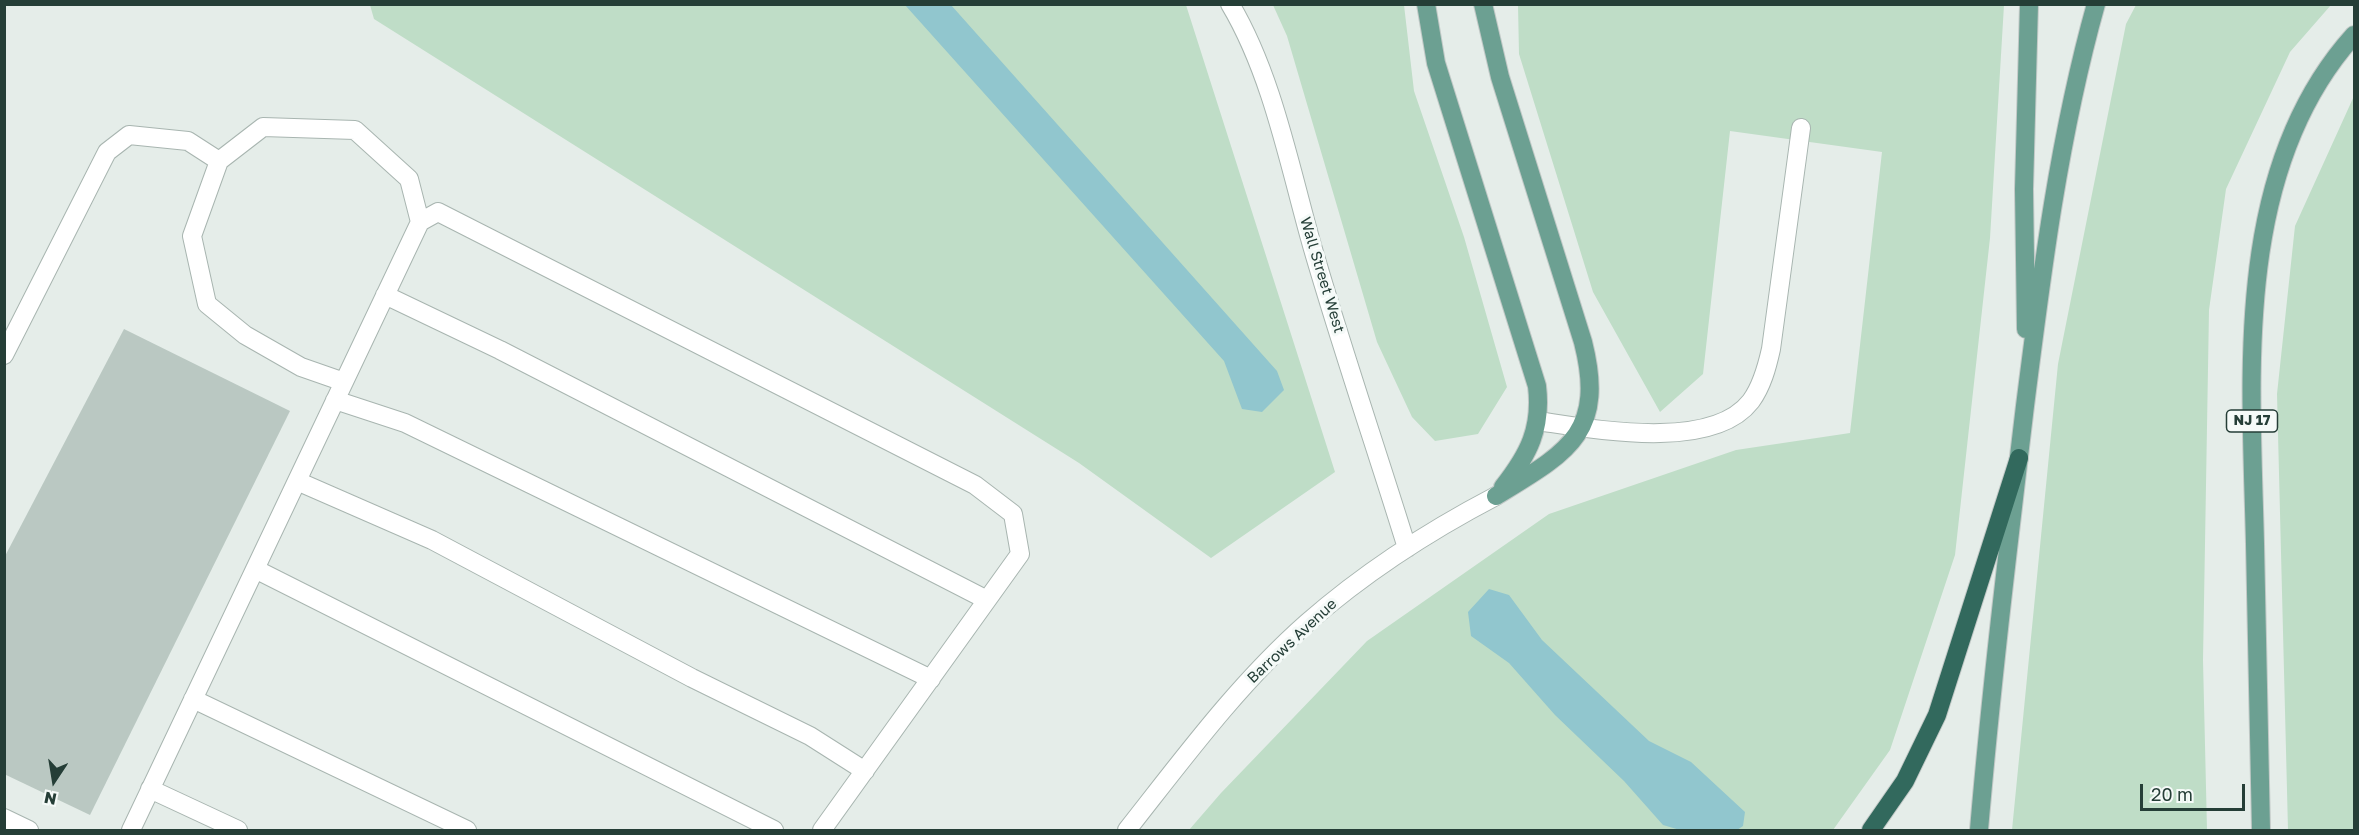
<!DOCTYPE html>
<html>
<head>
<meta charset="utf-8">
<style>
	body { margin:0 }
	#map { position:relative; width:2359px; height:835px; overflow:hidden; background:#e5ede9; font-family:"Golos Text",sans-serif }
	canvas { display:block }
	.frame { position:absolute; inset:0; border:6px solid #253e37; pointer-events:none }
	.north { position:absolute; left:24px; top:751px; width:60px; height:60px; -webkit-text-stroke:4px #f5faf8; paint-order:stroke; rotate:192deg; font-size:16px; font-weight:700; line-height:24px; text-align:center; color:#253e37 }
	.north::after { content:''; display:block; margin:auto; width:21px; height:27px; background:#253e37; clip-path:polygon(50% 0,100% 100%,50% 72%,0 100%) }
	.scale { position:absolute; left:2140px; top:784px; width:105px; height:27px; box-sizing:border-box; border:3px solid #253e37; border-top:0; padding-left:8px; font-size:18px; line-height:21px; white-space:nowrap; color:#253e37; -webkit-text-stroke:4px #f5faf8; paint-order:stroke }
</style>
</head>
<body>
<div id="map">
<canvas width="2359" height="835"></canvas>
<div class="frame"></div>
<div class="north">N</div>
<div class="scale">20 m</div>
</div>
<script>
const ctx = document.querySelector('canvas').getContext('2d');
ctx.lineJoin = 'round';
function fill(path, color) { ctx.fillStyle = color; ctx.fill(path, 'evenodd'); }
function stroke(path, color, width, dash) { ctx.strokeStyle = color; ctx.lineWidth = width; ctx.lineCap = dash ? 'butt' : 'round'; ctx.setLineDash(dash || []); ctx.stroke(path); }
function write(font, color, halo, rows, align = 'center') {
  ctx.font = font + ' "Golos Text",sans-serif'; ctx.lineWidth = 6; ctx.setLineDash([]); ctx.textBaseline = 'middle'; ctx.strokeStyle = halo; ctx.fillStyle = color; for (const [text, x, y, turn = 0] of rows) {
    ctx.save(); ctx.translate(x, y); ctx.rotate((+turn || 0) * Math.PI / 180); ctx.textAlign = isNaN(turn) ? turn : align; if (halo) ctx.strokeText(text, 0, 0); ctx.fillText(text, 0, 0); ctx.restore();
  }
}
fill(new Path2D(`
	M 370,5 L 1186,5 L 1335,472 L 1211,558 L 1079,463 L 374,19 Z
	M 1273,5 L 1404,5 L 1414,91 L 1464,237 L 1507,387 L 1478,434 L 1435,441 L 1412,417 L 1377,342 L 1287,36 Z
	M 1518,5 L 2004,5 L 1990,238 L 1955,555 L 1890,750 L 1833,830 L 1189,830 L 1221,793 L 1367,641 L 1549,514 L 1736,450 L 1850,433 L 1882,152 L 1730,131 L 1703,374 L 1660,412 L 1593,292 L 1519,54 Z
	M 2136,5 L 2331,5 L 2290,52 L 2226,189 L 2209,310 L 2203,660 L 2207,830 L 2012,830 L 2058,364 L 2126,24 Z
	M 2354,96 L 2354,830 L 2288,830 L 2277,394 L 2295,226 Z`), '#bfddc7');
fill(new Path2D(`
	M 905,5 L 951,5 L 1277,371 L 1284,390 L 1262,412 L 1242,409 L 1224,361 Z
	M 1489,589 L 1509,595 L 1542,640 L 1649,741 L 1691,762 L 1745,812 L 1743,826 L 1737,830 L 1680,830 L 1663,825 L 1624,781 L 1555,715 L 1509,663 L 1471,636 L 1468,612 Z`), '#91c6ce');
fill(new Path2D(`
	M 124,329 L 290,411 L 90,815 L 4,774 L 4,558 Z`), '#bac8c2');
const minor = new Path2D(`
	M 1230,4 C 1273,76 1290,169 1313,249 C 1342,349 1376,448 1407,548
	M 385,295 L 500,350 L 987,600
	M 4,355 L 107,152 L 129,135 L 188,141 L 219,161
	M 344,382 L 301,367 L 245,335 L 207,304 L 192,236 L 219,161 L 263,127 L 355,130 L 409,179 L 420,222
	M 335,400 L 405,423 L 931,679
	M 1538,421 C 1593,429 1712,452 1751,401 C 1762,386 1767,367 1771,349 L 1801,128
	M 297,481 L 432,540 L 692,678 L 810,736 L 865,771
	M 255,569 L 774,830
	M 193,699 L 467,830
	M 150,789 L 238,830
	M 4,818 L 29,830
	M 131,830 L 420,222 L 438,212 L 975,485 L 1013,514 L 1020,554 L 822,830
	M 1127,830 C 1183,759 1238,684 1307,623 C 1364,573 1429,531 1496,496`);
const major = new Path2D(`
	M 1426,4 L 1436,63 L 1537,386 C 1542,428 1529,454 1503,487
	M 1483,4 L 1500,77 L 1583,342 C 1606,433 1568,452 1496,496
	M 2026,329 L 2024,189 L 2029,4
	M 1979,830 C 1991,689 2008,548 2025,406 C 2042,271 2059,136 2096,4
	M 2261,830 C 2259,735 2257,640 2255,544 C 2251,376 2232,170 2354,35`);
const highway = new Path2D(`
	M 1871,830 L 1905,781 L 1937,715 L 2019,458`);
stroke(minor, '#a8b5b0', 20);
stroke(major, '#c2c9c7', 20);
stroke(highway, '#c2c9c7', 20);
stroke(minor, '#fff', 18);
stroke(major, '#6ca092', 18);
stroke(highway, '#32695d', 18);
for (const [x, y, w] of [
	[2252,421,51]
]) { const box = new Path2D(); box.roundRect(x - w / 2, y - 11, w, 22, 4.5); ctx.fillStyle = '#f5faf8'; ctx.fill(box); stroke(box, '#253e37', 1.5); }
write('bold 14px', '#253e37', null, [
	["NJ 17",2252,421]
]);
write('15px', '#253e37', '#f5faf8', [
	["Wall Street West",1322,275,73],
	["Barrows Avenue",1292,641,-43]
]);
</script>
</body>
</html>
